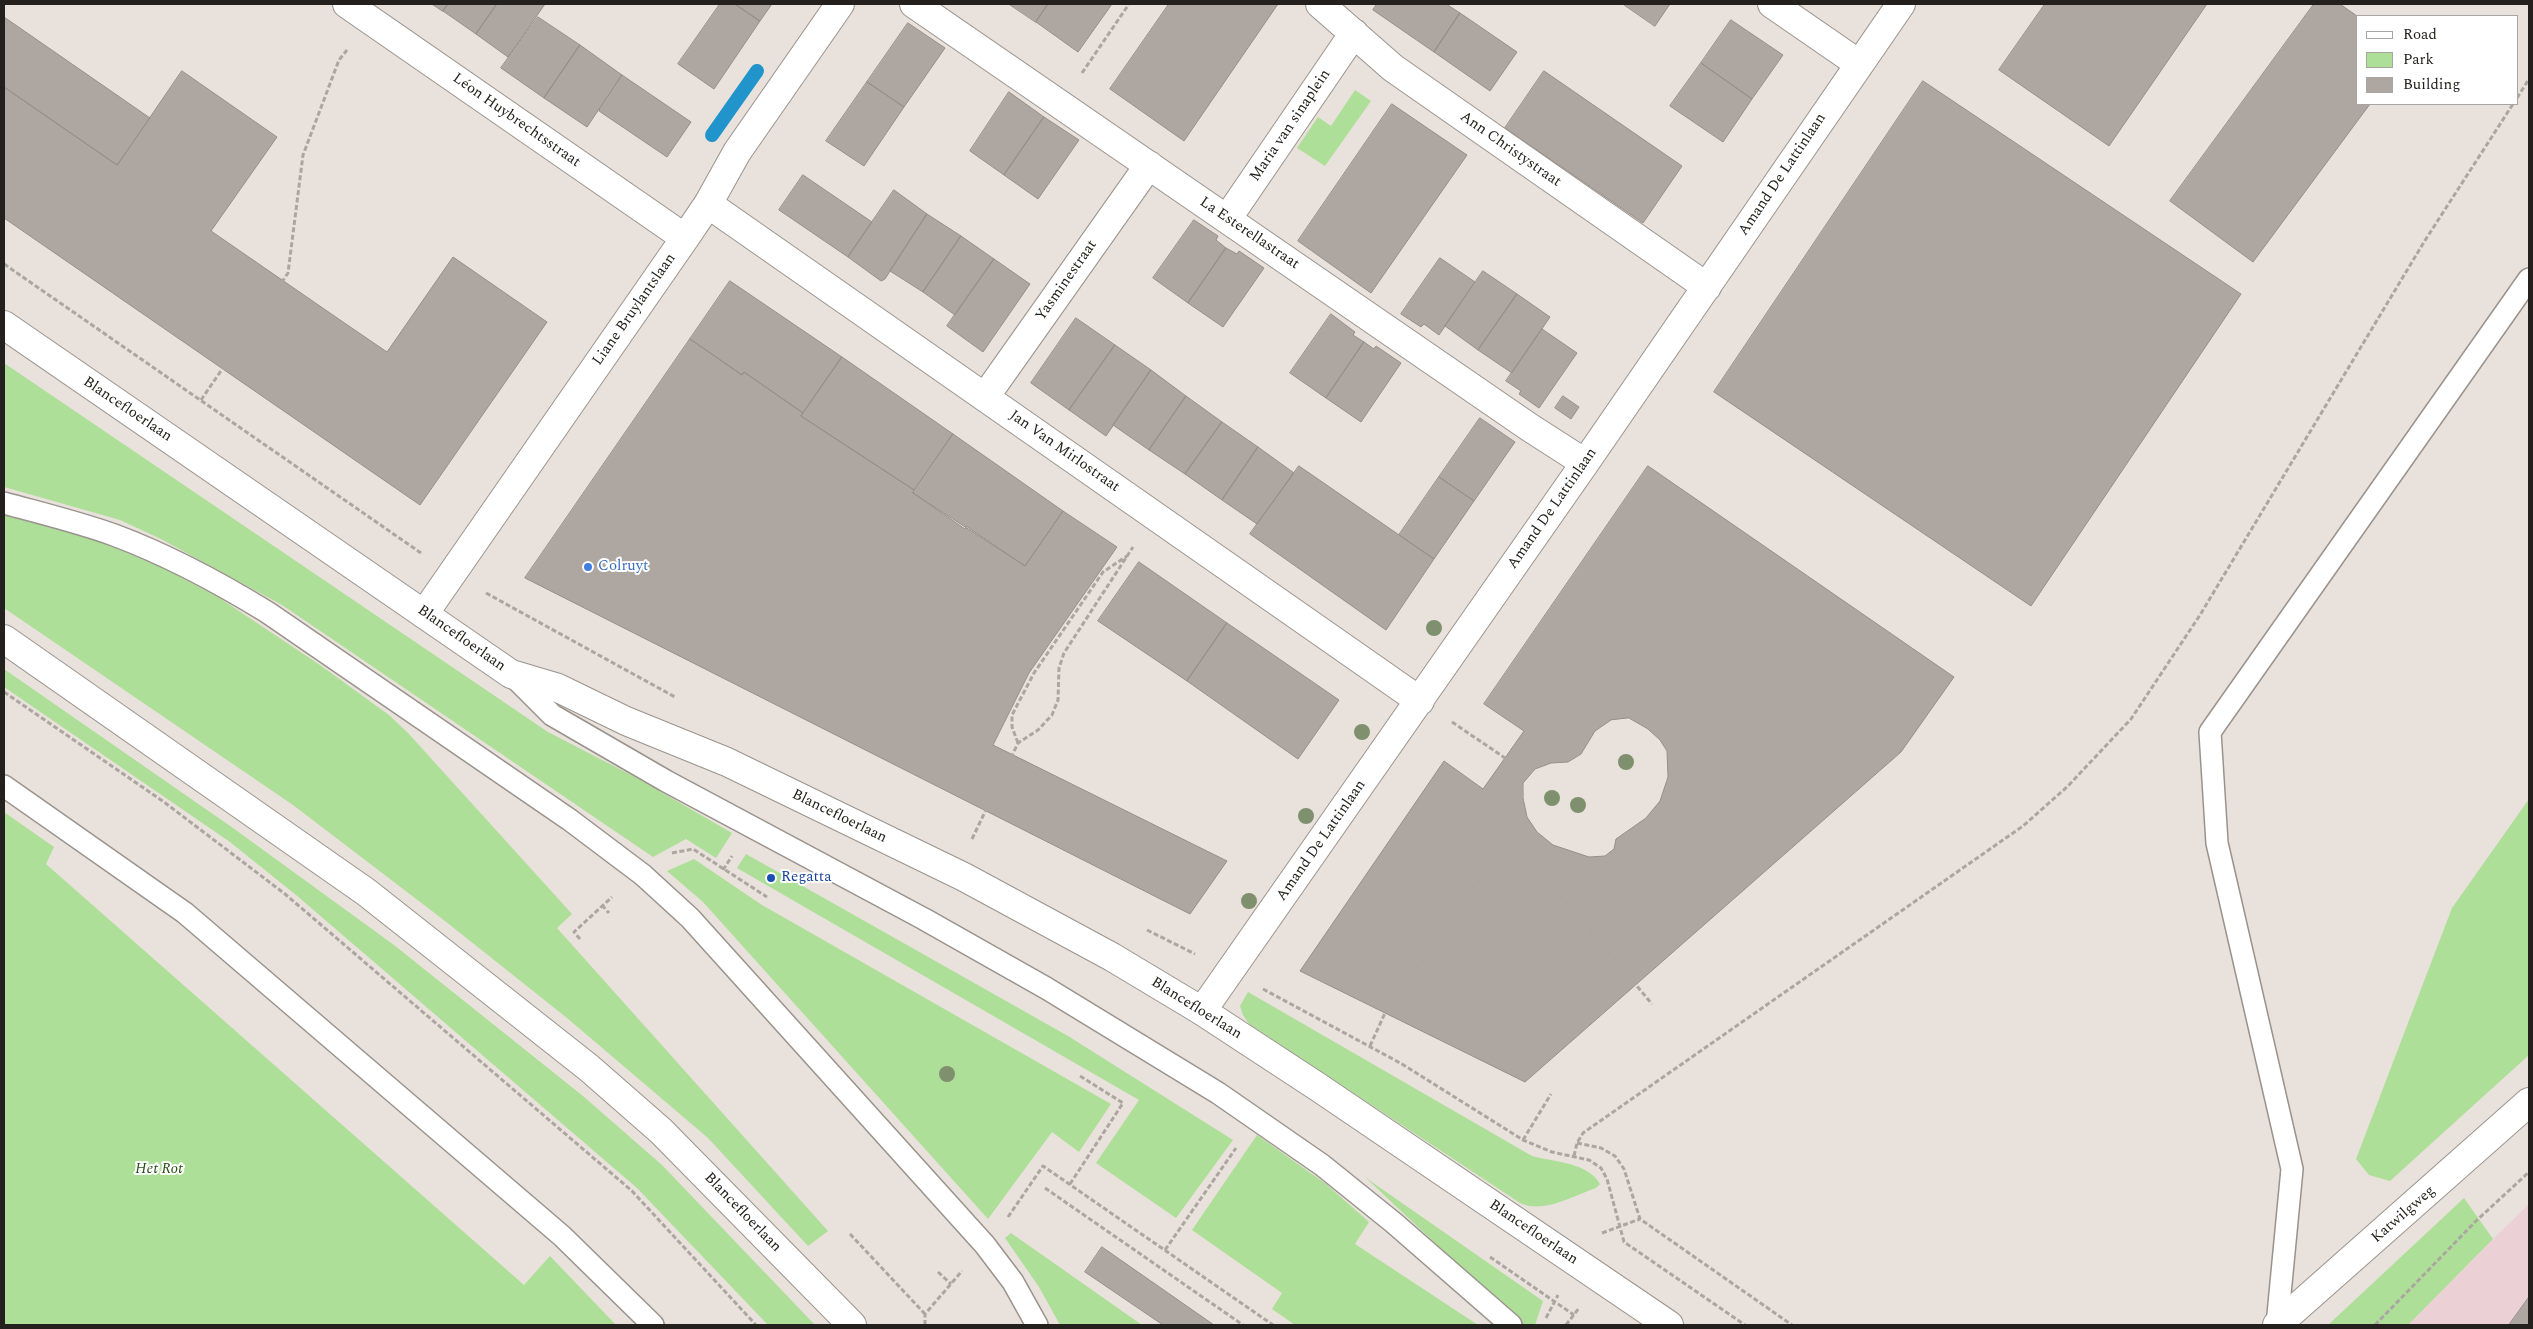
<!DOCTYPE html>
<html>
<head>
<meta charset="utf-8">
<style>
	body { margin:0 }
	#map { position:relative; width:2533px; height:1329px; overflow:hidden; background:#e9e1db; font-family:Spectral,serif }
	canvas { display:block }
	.frame { position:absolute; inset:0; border:5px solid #23201e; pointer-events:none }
	.legend { position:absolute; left:2356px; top:15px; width:162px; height:90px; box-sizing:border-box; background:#fff; border:1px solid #a7a6a5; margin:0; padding:6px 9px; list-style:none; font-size:15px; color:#23201e }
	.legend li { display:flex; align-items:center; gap:10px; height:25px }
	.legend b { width:25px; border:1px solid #a7a6a5 }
</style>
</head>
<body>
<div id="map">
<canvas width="2533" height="1329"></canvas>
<div class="frame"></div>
<ul class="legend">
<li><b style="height:6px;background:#fff"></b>Road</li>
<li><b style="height:14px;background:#aedf98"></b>Park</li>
<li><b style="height:14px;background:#aea7a1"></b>Building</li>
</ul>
</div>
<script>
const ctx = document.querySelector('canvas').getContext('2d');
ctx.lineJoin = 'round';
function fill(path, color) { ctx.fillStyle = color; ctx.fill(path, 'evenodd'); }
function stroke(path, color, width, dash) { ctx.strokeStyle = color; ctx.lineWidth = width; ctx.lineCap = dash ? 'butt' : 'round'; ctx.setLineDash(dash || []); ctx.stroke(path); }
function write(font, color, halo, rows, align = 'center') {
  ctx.font = font + ' Spectral,serif'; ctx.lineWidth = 4; ctx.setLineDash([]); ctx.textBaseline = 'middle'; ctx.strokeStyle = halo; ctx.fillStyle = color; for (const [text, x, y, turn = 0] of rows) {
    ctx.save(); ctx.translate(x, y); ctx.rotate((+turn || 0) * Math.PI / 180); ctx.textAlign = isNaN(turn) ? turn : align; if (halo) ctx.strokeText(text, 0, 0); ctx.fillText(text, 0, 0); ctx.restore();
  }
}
fill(new Path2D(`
	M 2529,1204 L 2529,1325 L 2408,1325 L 2493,1239 Z`), '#ebd1d6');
fill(new Path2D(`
	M 1355,90 L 1371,101 L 1325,166 L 1297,148 L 1318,117 L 1331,126 Z
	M 4,363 L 548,732 L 635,777 L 732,833 L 716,858 L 686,839 L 653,857 L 282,605 L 161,539 L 120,520 L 4,487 Z
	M 4,513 L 86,536 L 159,566 L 218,597 L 320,665 L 389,715 L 408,733 L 572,914 L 557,928 L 828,1231 L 808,1246 L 708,1138 L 567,1018 L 445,921 L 293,805 L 4,608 Z
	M 4,669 L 233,828 L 394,945 L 583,1096 L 662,1165 L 815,1325 L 768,1325 L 637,1188 L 296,895 L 230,842 L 4,687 Z
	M 2529,799 L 2529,1055 L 2390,1181 L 2369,1175 L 2356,1159 L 2452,908 Z
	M 4,812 L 54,847 L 46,864 L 524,1285 L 550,1256 L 616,1325 L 4,1325 Z
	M 746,854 L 1068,1036 L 1233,1140 L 1176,1218 L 1096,1163 L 1139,1100 L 737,868 Z
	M 694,859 L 762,905 L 1111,1104 L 1079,1152 L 1052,1132 L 988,1219 L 703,902 L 667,871 Z
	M 1248,992 L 1532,1156 C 1553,1162 1588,1162 1600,1184 L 1596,1188 C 1573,1196 1543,1214 1520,1203 L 1249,1024 L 1243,1015 L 1240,1006 Z
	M 1257,1135 L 1326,1184 L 1369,1222 L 1355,1244 L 1478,1325 L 1295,1325 L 1272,1309 L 1282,1293 L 1192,1230 Z
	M 1366,1178 L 1543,1301 L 1535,1325 L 1522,1325 Z
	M 2464,1198 L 2493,1239 L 2408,1325 L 2328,1325 Z
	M 1011,1233 L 1142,1325 L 1060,1325 L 1039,1287 L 1005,1238 Z`), '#aedf98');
stroke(new Path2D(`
	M 712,135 L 757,71`), '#2195cb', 14);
const building = new Path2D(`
	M 432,4 L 448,4 L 443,11 Z
	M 448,4 L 497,4 L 476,34 L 443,11 Z
	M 497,4 L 545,4 L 508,57 L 476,34 Z
	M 720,4 L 735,4 L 760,21 L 714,89 L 678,64 Z
	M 735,4 L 772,4 L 760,21 Z
	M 1009,4 L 1048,4 L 1036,22 Z
	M 1048,4 L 1112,4 L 1078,52 L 1036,22 Z
	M 1169,4 L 1278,4 L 1184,141 L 1110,89 Z
	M 1377,4 L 1446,4 L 1460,13 L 1434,52 L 1373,10 Z
	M 1623,4 L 1670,4 L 1655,26 Z
	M 2045,4 L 2207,4 L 2109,146 L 1999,70 Z
	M 2314,4 L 2340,4 L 2357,16 L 2357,104 L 2370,104 L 2253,262 L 2170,201 Z
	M 1460,13 L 1517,52 L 1490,91 L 1434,52 Z
	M 4,17 L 150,118 L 117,165 L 4,87 Z
	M 538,17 L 580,45 L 544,98 L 501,68 Z
	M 1731,20 L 1783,55 L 1752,99 L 1701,63 Z
	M 908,23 L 945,48 L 904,107 L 867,82 Z
	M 580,45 L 622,75 L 587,127 L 544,98 Z
	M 1701,63 L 1752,99 L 1723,142 L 1670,106 Z
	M 182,71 L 277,137 L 211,231 L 343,322 L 387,352 L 453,257 L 547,322 L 420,505 L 4,218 L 4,87 L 117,165 Z
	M 1544,71 L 1682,166 L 1643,223 L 1505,128 Z
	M 622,75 L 691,122 L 667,157 L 599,111 Z
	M 1923,81 L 2241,294 L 2031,606 L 1714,392 Z
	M 867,82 L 904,107 L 864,166 L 826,141 Z
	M 1009,92 L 1044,117 L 1004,175 L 970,151 Z
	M 1392,104 L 1467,155 L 1371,293 L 1298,241 Z
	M 1044,117 L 1079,140 L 1038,199 L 1004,175 Z
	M 803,175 L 872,222 L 848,257 L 779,210 Z
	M 894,190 L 927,214 L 885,279 L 881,281 L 848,257 Z
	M 927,214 L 961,236 L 923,292 L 890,271 Z
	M 1194,220 L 1218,236 L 1216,240 L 1226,248 L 1188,303 L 1153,278 Z
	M 961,236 L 994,259 L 955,315 L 923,292 Z
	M 1226,248 L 1237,254 L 1239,251 L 1264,268 L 1223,327 L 1188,303 Z
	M 1440,258 L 1475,282 L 1439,335 L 1424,324 L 1421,327 L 1401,314 Z
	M 994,259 L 1030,284 L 983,352 L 947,326 Z
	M 1483,271 L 1517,294 L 1478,350 L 1445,326 Z
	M 730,281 L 842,357 L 803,413 L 744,372 L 742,375 L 690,339 Z
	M 1517,294 L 1550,317 L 1512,373 L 1478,350 Z
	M 1331,314 L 1355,332 L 1353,335 L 1364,342 L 1326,398 L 1290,373 Z
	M 1076,318 L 1115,345 L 1069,410 L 1031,383 Z
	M 1542,329 L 1577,353 L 1539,408 L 1519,394 L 1521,391 L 1506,381 Z
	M 690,339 L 742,375 L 744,372 L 803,413 L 801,416 L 914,490 L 913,493 L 965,529 L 966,526 L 1025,566 L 1063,511 L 1117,547 L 1029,673 L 993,745 L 1227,861 L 1190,914 L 525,578 Z
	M 1364,342 L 1374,349 L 1376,346 L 1401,363 L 1361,422 L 1326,398 Z
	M 1115,345 L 1151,370 L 1106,436 L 1069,410 Z
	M 842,357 L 953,434 L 914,490 L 801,416 Z
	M 1151,370 L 1186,396 L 1149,450 L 1113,425 Z
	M 1186,396 L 1222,422 L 1185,474 L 1149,450 Z
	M 1563,396 L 1579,407 L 1571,419 L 1555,408 Z
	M 1480,418 L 1515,442 L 1474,501 L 1439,477 Z
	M 1222,422 L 1258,447 L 1222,500 L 1185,474 Z
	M 953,434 L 1063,511 L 1025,566 L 913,493 Z
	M 1258,447 L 1294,473 L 1257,524 L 1222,500 Z
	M 1299,466 L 1434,559 L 1386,630 L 1250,534 Z
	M 1648,466 L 1954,677 L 1901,752 L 1525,1082 L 1300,971 L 1444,761 L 1483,789 L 1524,731 L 1484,704 ZM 1629,718 L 1648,729 L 1660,740 L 1667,751 L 1668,777 L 1660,801 L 1646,818 L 1616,839 L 1614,849 L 1605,856 L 1589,857 L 1553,845 L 1537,832 L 1527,817 L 1523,798 L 1523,783 L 1535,769 L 1551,763 L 1568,762 L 1581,754 L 1595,731 L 1611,720 Z
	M 1439,477 L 1474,501 L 1434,559 L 1399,535 Z
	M 1139,562 L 1227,623 L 1187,681 L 1098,621 Z
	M 1227,623 L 1339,700 L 1298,759 L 1187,681 Z
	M 1102,1247 L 1214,1325 L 1163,1325 L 1085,1272 Z
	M 2529,1297 L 2529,1325 L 2509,1325 Z`);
fill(building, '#aea7a1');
stroke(building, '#958e89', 1);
const lane = new Path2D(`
	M 4,503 C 40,513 78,522 114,535 C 168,555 218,582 267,612 L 570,820 L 643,875 L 690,918 L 985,1245 L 1013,1282 L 1037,1325
	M 512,675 L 552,715 L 666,781 L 924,919 L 1046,988 L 1218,1093 L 1322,1165 L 1394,1223 L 1511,1325
	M 4,786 L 185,913 L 562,1236 L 653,1325
	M 2277,1325 L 2292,1169 L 2217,843 L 2210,732 L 2529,279`);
const street = new Path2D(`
	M 347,4 L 685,238
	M 914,4 L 1529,427 L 1585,463
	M 1320,4 L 1393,68 L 1707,287
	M 1772,4 L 1859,64
	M 708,204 L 1420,701
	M 1227,219 L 1354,33
	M 985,397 L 1149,165
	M 424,614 L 685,238 L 708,204 L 737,152 L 840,4
	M 1202,1011 L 1585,463 L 1901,4
	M 2277,1325 L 2529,1102`);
const secondary = new Path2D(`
	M 4,325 L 511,674 L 558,688 L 626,721 L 727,762 L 964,877 L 1112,957 L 1202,1011 L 1318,1087 L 1669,1325
	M 4,639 L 366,892 L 589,1068 L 661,1131 L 852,1325`);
stroke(lane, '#9a938d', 24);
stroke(street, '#9a938d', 30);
stroke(secondary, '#9a938d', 30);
stroke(new Path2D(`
	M 1082,73 L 1129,4
	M 2517,98 L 2529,79
	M 4,264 L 421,553
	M 201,400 L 288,273 L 303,155 L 339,60 L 347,50
	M 486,593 L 675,697
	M 4,692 L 164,802 L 285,894 L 632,1191 L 756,1325
	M 1452,722 L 1505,758 L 1521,774 C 1522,800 1525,813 1510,836
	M 1018,743 L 1012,727 L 1012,715 L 1034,673 L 1103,572 L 1127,556
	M 972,839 L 1018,743 L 1038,730 L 1052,715 L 1058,700 L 1059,668 L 1064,653 L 1133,547
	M 672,853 L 693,849 L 767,897
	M 723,870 L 732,856
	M 602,905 L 609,913
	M 1147,930 L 1195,954
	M 580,939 L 574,932 L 612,897
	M 1263,989 L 1402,1064 L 1523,1140 L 1552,1152 L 1589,1160 L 1601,1168 L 1607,1179 L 1624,1242 L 1745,1325
	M 1370,1046 L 1385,1013 L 1510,836 L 1652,1004
	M 1523,1140 L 1551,1094
	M 1577,1143 L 1601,1148 L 1615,1156 L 1624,1169 L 1640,1219 L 1792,1325
	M 1574,1156 L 1577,1143 L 1583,1133 L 2023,826 L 2067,787 L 2131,719 L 2200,615 L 2424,242 L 2513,104
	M 1070,1184 L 1123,1103 L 1080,1076
	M 1045,1188 L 1243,1325
	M 1008,1217 L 1043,1166 L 1273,1325
	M 1602,1233 L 1640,1219
	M 850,1234 L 925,1314
	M 1165,1250 L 1236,1148
	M 1490,1257 L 1574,1315
	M 938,1272 L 951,1284
	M 1546,1318 L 1558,1295
	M 925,1325 L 925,1314 L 962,1271
	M 1566,1325 L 1579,1308
	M 2375,1325 L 2476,1221 L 2529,1172`), '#aca6a1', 3, [5, 2.5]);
stroke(lane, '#fff', 21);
stroke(street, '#fff', 28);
stroke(secondary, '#fff', 28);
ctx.fillStyle = '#7f906e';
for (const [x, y] of [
	[1434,628],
	[1362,732],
	[1626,762],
	[1552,798],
	[1578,805],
	[1306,816],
	[1249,901],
	[947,1074]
]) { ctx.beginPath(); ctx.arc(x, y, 8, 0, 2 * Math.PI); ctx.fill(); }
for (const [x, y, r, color] of [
	[588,567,5,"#3f7fe0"],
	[771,878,5,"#1a4fb4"]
]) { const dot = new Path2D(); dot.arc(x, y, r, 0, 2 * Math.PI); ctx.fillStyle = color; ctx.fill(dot); stroke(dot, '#fff', 2); }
write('15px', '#23201e', '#fff', [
	["Léon Huybrechtsstraat",516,121,35],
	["Maria van sinaplein",1291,126,-56],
	["Ann Christystraat",1510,150,35],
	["Amand De Lattinlaan",1783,175,-56],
	["La Esterellastraat",1249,234,34],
	["Yasminestraat",1067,281,-55],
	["Liane Bruylantslaan",635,310,-55],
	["Blancefloerlaan",127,410,34],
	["Jan Van Mirlostraat",1064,452,35],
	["Amand De Lattinlaan",1553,509,-55],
	["Blancefloerlaan",461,639,35],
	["Blancefloerlaan",839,817,26],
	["Amand De Lattinlaan",1322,841,-55],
	["Blancefloerlaan",1196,1009,32],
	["Blancefloerlaan",742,1213,46],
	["Katwilgweg",2404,1215,-41],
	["Blancefloerlaan",1533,1233,34]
]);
write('15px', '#366cbe', '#fff', [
	["Colruyt",598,567]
], 'left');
write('15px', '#164399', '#fff', [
	["Regatta",781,878]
], 'left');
write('italic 15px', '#294d14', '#fff', [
	["Het Rot",159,1170]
]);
</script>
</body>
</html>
